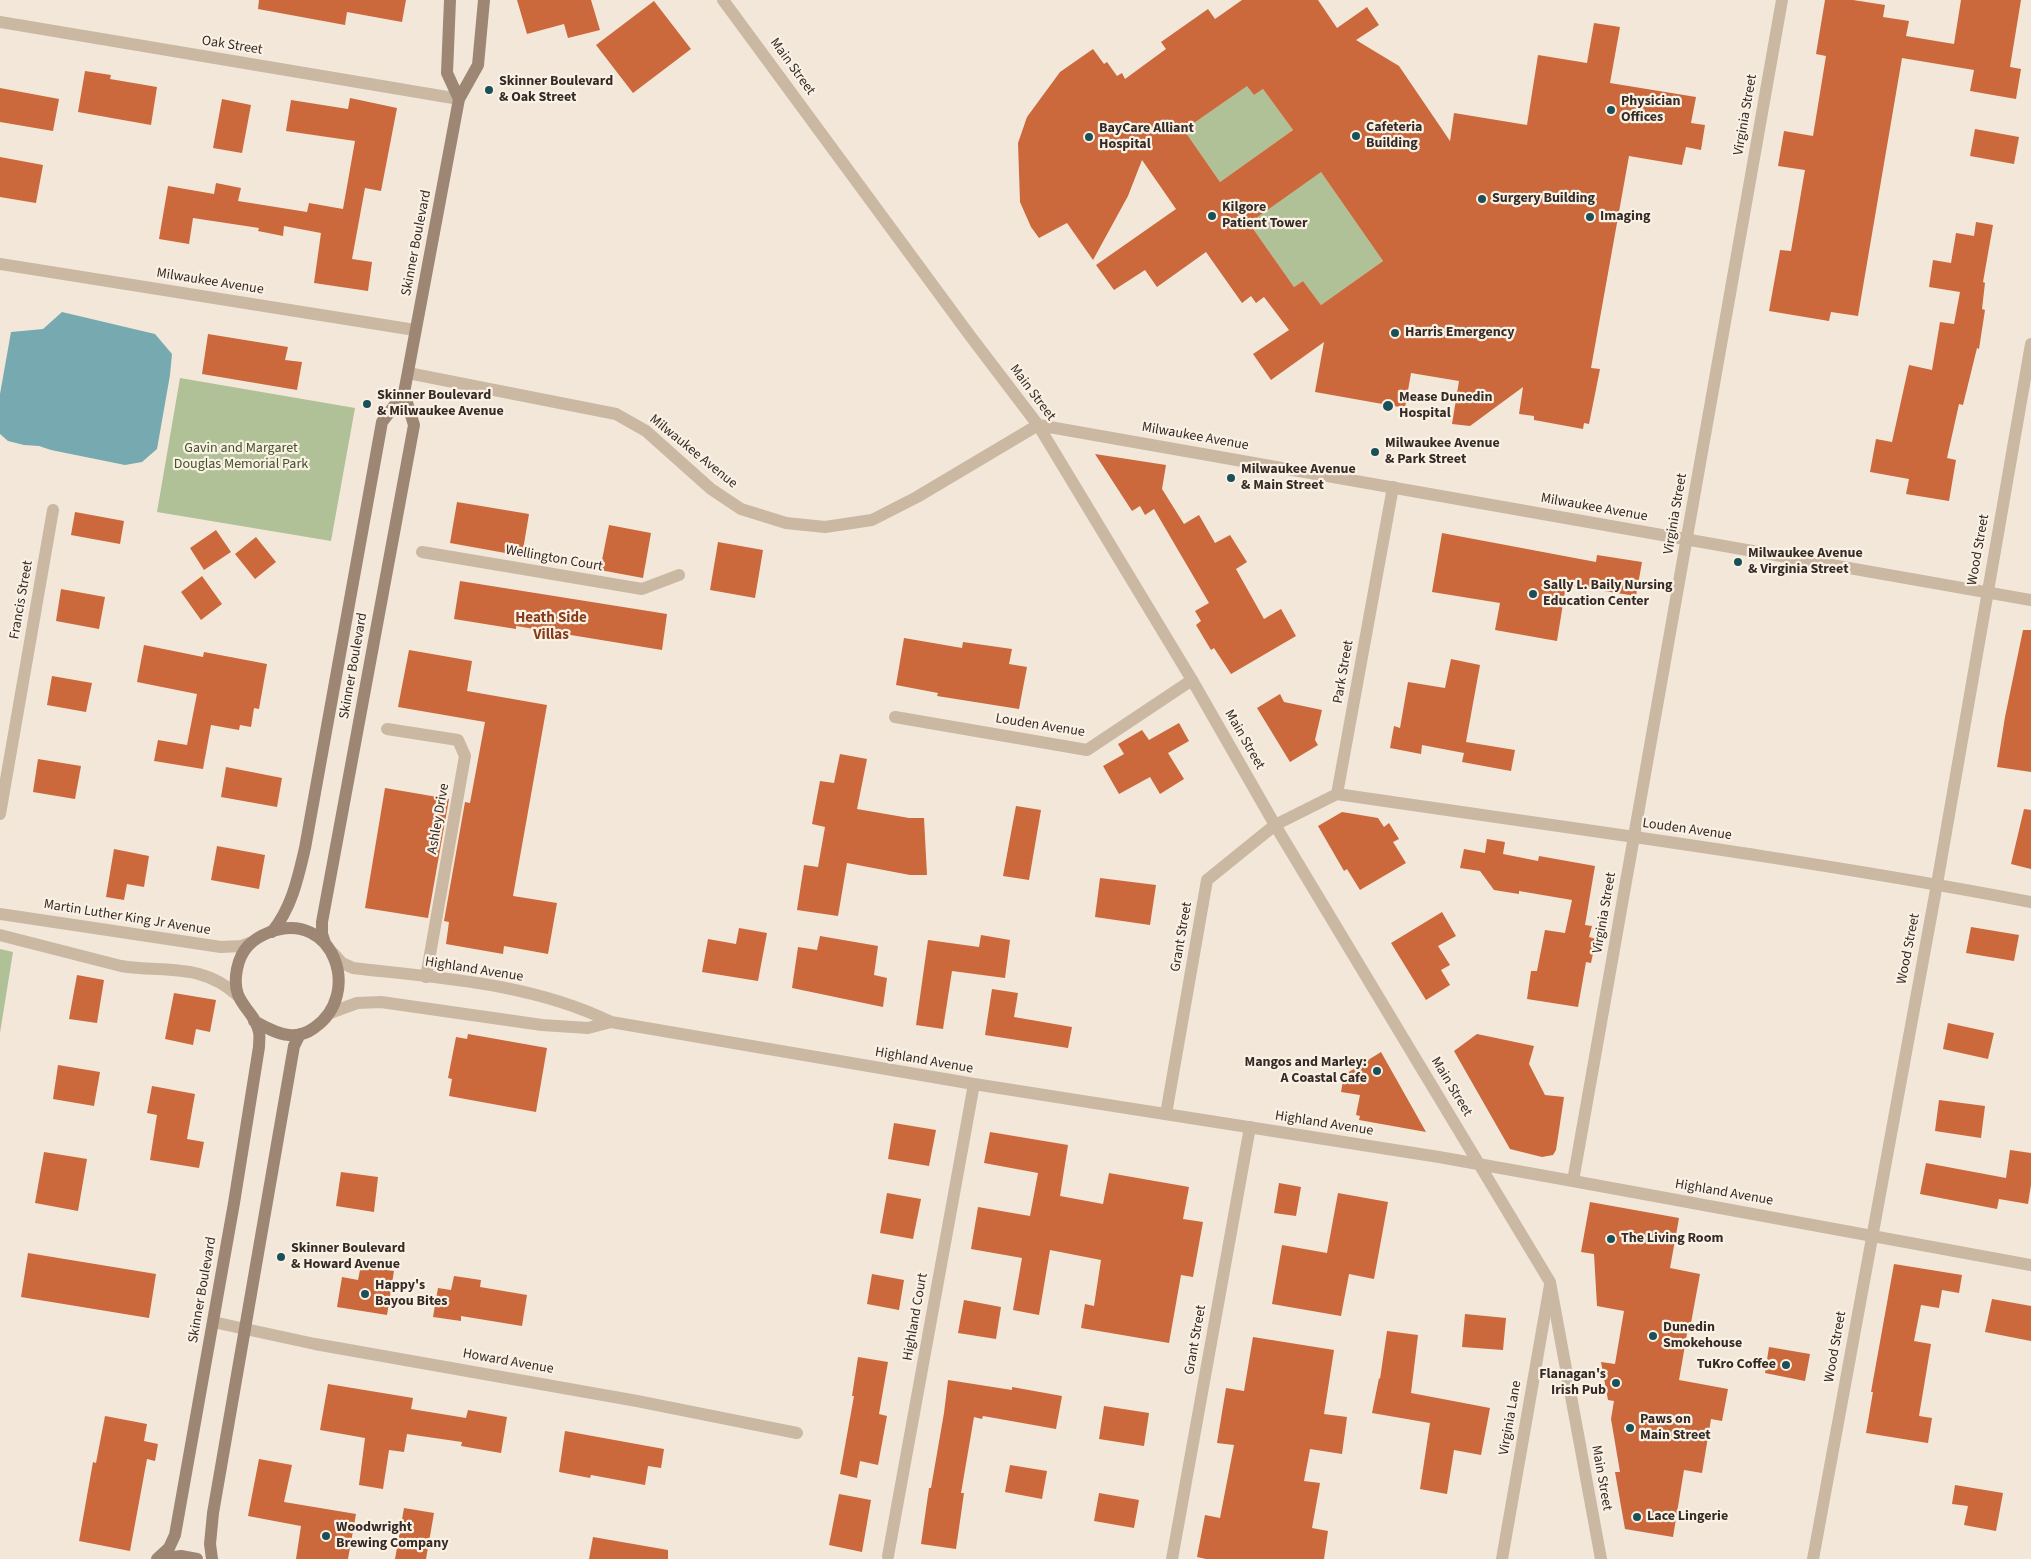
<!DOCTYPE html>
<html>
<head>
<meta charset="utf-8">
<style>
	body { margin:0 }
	canvas { display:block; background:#f2e7d8 }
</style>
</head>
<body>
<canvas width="2031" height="1559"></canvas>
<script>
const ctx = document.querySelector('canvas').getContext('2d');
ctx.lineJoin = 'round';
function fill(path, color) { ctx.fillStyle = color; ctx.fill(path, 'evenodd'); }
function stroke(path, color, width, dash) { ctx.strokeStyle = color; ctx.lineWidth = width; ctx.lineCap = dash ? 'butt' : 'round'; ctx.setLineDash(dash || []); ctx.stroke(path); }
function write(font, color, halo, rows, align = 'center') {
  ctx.font = font + ' "Source Sans 3",sans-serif'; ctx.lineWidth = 4.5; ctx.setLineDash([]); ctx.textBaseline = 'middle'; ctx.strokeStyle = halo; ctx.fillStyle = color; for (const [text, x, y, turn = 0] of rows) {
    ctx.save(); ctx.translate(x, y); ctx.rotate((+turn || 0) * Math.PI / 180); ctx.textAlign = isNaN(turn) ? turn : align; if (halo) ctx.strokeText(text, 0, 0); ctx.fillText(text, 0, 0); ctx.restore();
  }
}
fill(new Path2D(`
	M 1204,23 L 1254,95 L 1263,89 L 1293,130 L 1220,182 L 1184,130 L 1231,97 Z
	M 1317,166 L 1383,261 L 1321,305 L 1303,281 L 1294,287 L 1249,223 Z
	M 180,378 L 355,408 L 331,541 L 157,512 Z
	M 0,949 L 13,952 L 0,1033 Z`), '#b0c197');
fill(new Path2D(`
	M 62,312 L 155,334 L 172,354 L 170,375 L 157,449 L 142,462 L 125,465 L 51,450 L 39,446 L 24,445 L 8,441 L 0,434 L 0,394 L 11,332 L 43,329 Z`), '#76aab0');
fill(new Path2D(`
	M 259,0 L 406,0 L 402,22 L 347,12 L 345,25 L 258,9 Z
	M 517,0 L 591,0 L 600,30 L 568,38 L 564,24 L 527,34 Z
	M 1242,0 L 1318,0 L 1337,28 L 1367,7 L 1379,25 L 1356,40 L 1399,66 L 1450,141 L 1454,113 L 1527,125 L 1538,55 L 1587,63 L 1594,23 L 1620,27 L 1610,83 L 1696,97 L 1691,123 L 1705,125 L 1701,150 L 1686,147 L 1682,165 L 1629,156 L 1591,368 L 1600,369 L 1589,424 L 1584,423 L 1583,429 L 1534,420 L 1534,416 L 1519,414 L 1523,387 L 1470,426 L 1452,424 L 1459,381 L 1411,373 L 1405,408 L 1315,392 L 1324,342 L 1271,380 L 1253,354 L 1289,330 L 1264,297 L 1256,303 L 1251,296 L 1242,303 L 1206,252 L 1157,287 L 1145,270 L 1114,290 L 1096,265 L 1176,209 L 1142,160 L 1128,196 L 1093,260 L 1067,223 L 1039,238 L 1031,227 L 1020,202 L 1018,143 L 1027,117 L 1060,72 L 1093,49 L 1104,64 L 1107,62 L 1117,76 L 1122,73 L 1125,79 L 1166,49 L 1161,42 L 1208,9 L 1215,19 ZM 1247,86 L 1254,95 L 1263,89 L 1293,130 L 1220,182 L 1184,130 ZM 1321,172 L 1383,261 L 1321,305 L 1303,281 L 1294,287 L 1249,223 Z
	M 1825,0 L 1853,0 L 1885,5 L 1883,17 L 1909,21 L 1906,36 L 1954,44 L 1961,0 L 2021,0 L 2010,67 L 2021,69 L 2016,99 L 1970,91 L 1974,70 L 1902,58 L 1858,316 L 1831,312 L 1829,321 L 1769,311 L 1780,250 L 1791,251 L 1805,170 L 1778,166 L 1784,131 L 1813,136 L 1826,56 L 1816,54 Z
	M 654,1 L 691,49 L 633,93 L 596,45 Z
	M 85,71 L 111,75 L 110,79 L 157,87 L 151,125 L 78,112 Z
	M 0,88 L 59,99 L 53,131 L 0,122 Z
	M 350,98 L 397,108 L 381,191 L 365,188 L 352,259 L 372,262 L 368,291 L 314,283 L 321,233 L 284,226 L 283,236 L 258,231 L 259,228 L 193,218 L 189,244 L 159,239 L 168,186 L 214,194 L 216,183 L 241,188 L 238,201 L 307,212 L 309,203 L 343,209 L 355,141 L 286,131 L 291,100 L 348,109 Z
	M 222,99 L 251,105 L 242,153 L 213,148 Z
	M 1975,129 L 2019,137 L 2014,164 L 1970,156 Z
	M 0,157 L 43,165 L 36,203 L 0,197 Z
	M 1976,222 L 1993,225 L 1983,282 L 1985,283 L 1982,309 L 1985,310 L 1979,349 L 1977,348 L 1963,405 L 1959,404 L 1947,458 L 1956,460 L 1949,501 L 1906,494 L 1909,479 L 1870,472 L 1876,439 L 1892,442 L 1909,365 L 1932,370 L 1940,322 L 1954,324 L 1960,292 L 1929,287 L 1933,260 L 1951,263 L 1956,233 L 1974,236 Z
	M 208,334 L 288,347 L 285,360 L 302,362 L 297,390 L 202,374 Z
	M 1095,454 L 1166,465 L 1162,489 L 1184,524 L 1199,515 L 1215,543 L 1230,535 L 1247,562 L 1236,569 L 1264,619 L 1281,609 L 1296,636 L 1231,674 L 1214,648 L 1211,650 L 1196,625 L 1201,621 L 1195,611 L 1209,603 L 1154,509 L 1145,515 L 1140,506 L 1132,511 Z
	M 457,502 L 529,514 L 522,556 L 450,543 Z
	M 75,512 L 124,521 L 120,544 L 71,535 Z
	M 609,525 L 651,533 L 643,578 L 600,570 Z
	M 216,530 L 231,552 L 204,570 L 190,548 Z
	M 1442,533 L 1596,562 L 1597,555 L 1642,562 L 1636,596 L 1566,585 L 1557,641 L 1495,630 L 1500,603 L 1432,592 Z
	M 256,537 L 276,562 L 255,579 L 235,554 Z
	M 718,542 L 763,550 L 755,598 L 710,590 Z
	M 202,576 L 222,604 L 201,620 L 181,592 Z
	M 460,581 L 667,614 L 662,650 L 516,626 L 516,629 L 454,619 Z
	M 61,589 L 105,597 L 99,629 L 56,621 Z
	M 2023,630 L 2031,630 L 2031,772 L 1997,767 L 2005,717 Z
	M 904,638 L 962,648 L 963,642 L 1012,649 L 1009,664 L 1027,667 L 1019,709 L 937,696 L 938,693 L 896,685 Z
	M 144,645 L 203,657 L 204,652 L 267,664 L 259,709 L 254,708 L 251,727 L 240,725 L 239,730 L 211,725 L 203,769 L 154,761 L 158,740 L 187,745 L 197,694 L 137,682 Z
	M 409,650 L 472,661 L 467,691 L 547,705 L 513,896 L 557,903 L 548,954 L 504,946 L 503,954 L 446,944 L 449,922 L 444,921 L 465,802 L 470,803 L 485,722 L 398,707 Z
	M 1451,659 L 1480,665 L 1466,742 L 1515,750 L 1511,771 L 1462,762 L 1464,753 L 1422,745 L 1421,754 L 1390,748 L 1394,726 L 1400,728 L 1408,682 L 1445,688 Z
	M 52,676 L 92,683 L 86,712 L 47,705 Z
	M 1280,694 L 1284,702 L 1322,710 L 1315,740 L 1318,745 L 1290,762 L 1257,708 Z
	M 1179,723 L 1189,741 L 1168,753 L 1184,779 L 1160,794 L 1150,777 L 1119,794 L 1103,766 L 1124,754 L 1118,744 L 1142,730 L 1149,740 Z
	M 840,754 L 867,759 L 857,809 L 909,818 L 924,818 L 927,875 L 910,875 L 847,863 L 838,916 L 797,910 L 804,865 L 818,867 L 825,827 L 812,824 L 820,781 L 834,783 Z
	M 38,759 L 81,766 L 75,799 L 33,792 Z
	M 226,767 L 282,778 L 277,807 L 221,797 Z
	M 385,788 L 449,799 L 428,918 L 365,908 Z
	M 1016,806 L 1041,810 L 1029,880 L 1003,876 Z
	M 2024,809 L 2031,810 L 2031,869 L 2011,864 Z
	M 1342,812 L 1378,818 L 1384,827 L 1389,823 L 1399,839 L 1393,842 L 1406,863 L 1360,890 L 1347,869 L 1344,871 L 1318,826 Z
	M 1487,839 L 1505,842 L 1503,854 L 1538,861 L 1539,856 L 1595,866 L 1585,925 L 1592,926 L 1589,937 L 1596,939 L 1591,963 L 1586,962 L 1578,1007 L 1527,999 L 1531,971 L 1537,971 L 1545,930 L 1565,933 L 1572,900 L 1519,891 L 1519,894 L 1494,890 L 1480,871 L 1460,868 L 1464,849 L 1485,853 Z
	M 217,846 L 265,855 L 259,889 L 211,880 Z
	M 114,849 L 149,856 L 144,887 L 127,884 L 124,900 L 106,897 Z
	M 1100,878 L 1156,885 L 1150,925 L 1095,917 Z
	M 1442,912 L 1456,936 L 1438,946 L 1450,965 L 1441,970 L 1450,985 L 1426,1000 L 1391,943 Z
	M 1971,927 L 2019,935 L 2014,961 L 1966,953 Z
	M 739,928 L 767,933 L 758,981 L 702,972 L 708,939 L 736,944 Z
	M 981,935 L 1010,940 L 1005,978 L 952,971 L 943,1029 L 916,1025 L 928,940 L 979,947 Z
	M 820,936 L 878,946 L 874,975 L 887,978 L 883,1007 L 792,988 L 798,947 L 817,950 Z
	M 77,975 L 104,980 L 97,1023 L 69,1019 Z
	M 992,989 L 1018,993 L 1014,1017 L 1072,1027 L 1068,1048 L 985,1035 Z
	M 174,993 L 216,1000 L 210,1032 L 196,1029 L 193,1045 L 165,1039 Z
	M 1948,1023 L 1994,1033 L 1988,1059 L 1943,1049 Z
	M 468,1034 L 547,1048 L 536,1112 L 449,1096 L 452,1079 L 448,1078 L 456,1037 L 467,1039 Z
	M 1477,1034 L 1534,1046 L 1529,1064 L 1545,1095 L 1564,1097 L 1556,1150 L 1553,1155 L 1542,1157 L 1510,1149 L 1454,1051 Z
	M 1381,1052 L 1426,1132 L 1359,1120 L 1360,1116 L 1356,1115 L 1360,1095 L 1341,1092 L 1344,1075 Z
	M 58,1065 L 100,1072 L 94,1106 L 53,1099 Z
	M 152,1086 L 195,1094 L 187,1139 L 204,1142 L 199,1168 L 150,1160 L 157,1115 L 147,1113 Z
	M 1939,1100 L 1985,1106 L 1981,1138 L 1935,1131 Z
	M 894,1123 L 936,1130 L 929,1166 L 888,1159 Z
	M 990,1132 L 1068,1145 L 1060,1196 L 1103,1204 L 1109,1173 L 1189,1187 L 1183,1219 L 1203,1222 L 1193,1277 L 1181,1275 L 1169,1343 L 1081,1328 L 1085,1304 L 1094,1306 L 1101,1260 L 1050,1250 L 1039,1315 L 1013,1310 L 1022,1258 L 971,1249 L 978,1207 L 1030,1216 L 1038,1173 L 984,1163 Z
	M 2010,1150 L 2031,1153 L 2031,1185 L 2028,1204 L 1999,1199 L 1997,1209 L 1920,1194 L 1926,1163 L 2006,1178 Z
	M 44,1152 L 87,1159 L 78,1211 L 35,1203 Z
	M 341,1172 L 378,1177 L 374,1212 L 336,1206 Z
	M 1279,1183 L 1301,1187 L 1296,1216 L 1274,1213 Z
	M 887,1193 L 921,1199 L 913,1239 L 880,1233 Z
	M 1338,1193 L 1388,1202 L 1374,1279 L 1349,1274 L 1341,1316 L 1272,1304 L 1282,1245 L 1327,1253 Z
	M 1590,1202 L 1679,1218 L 1670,1268 L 1700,1274 L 1691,1323 L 1689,1322 L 1679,1380 L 1728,1389 L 1722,1421 L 1711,1419 L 1702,1473 L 1684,1470 L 1673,1537 L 1625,1529 L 1615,1472 L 1620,1472 L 1611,1419 L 1614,1401 L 1608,1400 L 1601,1362 L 1615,1364 L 1624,1311 L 1597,1306 L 1594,1254 L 1581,1252 Z
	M 28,1253 L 156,1274 L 149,1318 L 21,1297 Z
	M 1894,1264 L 1962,1275 L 1959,1293 L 1942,1290 L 1939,1308 L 1921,1305 L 1914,1341 L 1931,1344 L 1919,1416 L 1932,1418 L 1928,1443 L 1866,1433 L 1873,1392 L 1871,1392 Z
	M 361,1265 L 394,1271 L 387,1315 L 337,1307 L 342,1277 L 358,1280 Z
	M 872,1274 L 904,1280 L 899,1310 L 867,1304 Z
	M 454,1276 L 481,1280 L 480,1287 L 527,1295 L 522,1326 L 461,1316 L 461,1321 L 433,1317 L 438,1288 L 451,1290 Z
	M 1992,1299 L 2031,1306 L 2031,1341 L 1985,1332 Z
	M 964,1300 L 1001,1307 L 996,1339 L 958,1333 Z
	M 1465,1314 L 1506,1318 L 1503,1350 L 1462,1347 Z
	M 1387,1331 L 1418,1335 L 1411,1393 L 1490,1408 L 1481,1455 L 1454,1450 L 1447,1494 L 1420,1489 L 1430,1423 L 1372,1413 L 1379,1378 L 1380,1379 Z
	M 1253,1337 L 1334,1350 L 1324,1414 L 1347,1417 L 1342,1454 L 1310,1449 L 1304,1481 L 1320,1483 L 1312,1528 L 1328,1531 L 1324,1559 L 1206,1559 L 1197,1557 L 1205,1515 L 1220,1518 L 1234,1445 L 1217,1443 L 1226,1388 L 1244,1391 Z
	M 1769,1347 L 1810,1354 L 1805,1381 L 1765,1373 Z
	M 858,1357 L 888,1362 L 879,1414 L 887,1416 L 878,1465 L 860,1461 L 857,1478 L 840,1474 L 854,1396 L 852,1396 Z
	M 948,1380 L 1012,1390 L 1012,1387 L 1062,1396 L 1056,1429 L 983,1416 L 982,1419 L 974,1417 L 961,1493 L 964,1493 L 956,1549 L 921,1544 L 929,1488 L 931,1488 L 944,1413 Z
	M 328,1384 L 413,1398 L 411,1409 L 466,1418 L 468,1410 L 507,1417 L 501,1453 L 461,1446 L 462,1442 L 407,1434 L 404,1452 L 389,1450 L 383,1489 L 359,1485 L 365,1438 L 320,1430 Z
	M 1104,1406 L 1149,1413 L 1144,1446 L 1099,1439 Z
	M 105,1416 L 147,1424 L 144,1441 L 158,1444 L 155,1461 L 147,1459 L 130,1551 L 79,1541 L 93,1462 L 96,1463 Z
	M 565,1431 L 664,1449 L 661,1468 L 648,1466 L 645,1485 L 591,1475 L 590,1478 L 559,1472 Z
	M 259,1459 L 292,1465 L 284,1502 L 356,1514 L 348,1559 L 296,1559 L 301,1526 L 248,1516 Z
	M 1010,1465 L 1047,1471 L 1042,1499 L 1005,1492 Z
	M 1955,1485 L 2003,1493 L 1996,1531 L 1964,1525 L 1968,1506 L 1952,1504 Z
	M 1099,1493 L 1139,1500 L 1134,1528 L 1094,1521 Z
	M 839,1494 L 871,1500 L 862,1552 L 829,1545 Z
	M 404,1508 L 434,1513 L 426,1559 L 395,1559 Z
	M 593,1537 L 668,1550 L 668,1559 L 589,1559 Z`), '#cb693c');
stroke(new Path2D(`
	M 0,22 L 459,99
	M 0,264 L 415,330
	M 422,552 L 642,589 L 679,575
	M 895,717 L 1087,750 L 1192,680
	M 387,729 L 458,740 L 465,756 L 426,977
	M 1337,794 C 1568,828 1801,858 2031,902
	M 0,814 L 53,510
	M 1166,1114 L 1207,880 L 1275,825 L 1337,794 L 1393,487
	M 1573,1181 L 2031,1265
	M 213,1322 L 315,1344 L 637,1401 L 797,1433
	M 888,1556 L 974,1084
	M 1172,1559 L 1250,1127
	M 1502,1559 L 1550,1285
	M 1813,1559 L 1937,884 L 2031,344`), '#cab8a3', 12);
stroke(new Path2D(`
	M 723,0 L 971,337 L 1038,425 L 1192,680 L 1275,825 L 1550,1282 L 1601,1559
	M 408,373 L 616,414 L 646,431 L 711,489 L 741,509 L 786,523 L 825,527 L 872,520 L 917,497 L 1038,425 L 2031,600
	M 0,914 L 221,947 L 241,946 L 249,943
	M 0,935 L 121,966 C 164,973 202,962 238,996
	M 333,953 L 342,963 L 353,968 C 440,978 532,983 611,1022 L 974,1084 L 1439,1157 L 1573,1181 L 1782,0
	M 330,1013 L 357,1003 L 381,1002 L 542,1025 L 588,1028 L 611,1022`), '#cab8a3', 12);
stroke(new Path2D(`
	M 450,0 L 447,73 L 459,99
	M 272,932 C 292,907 298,878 305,848 L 382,422 L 404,393 L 459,99 L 478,65 L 484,0
	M 325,943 L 322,934 L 322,922 L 414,425 L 404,393
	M 157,1559 L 169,1548 L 175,1535 L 234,1203 L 259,1047 C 259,1042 260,1036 259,1032 C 254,1007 230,1005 237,969 C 241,949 252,939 270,932 C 334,909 363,995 314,1028 C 307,1033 298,1036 289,1035 C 277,1034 265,1027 254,1021
	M 161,1559 L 181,1556 L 197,1559
	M 212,1559 L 210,1544 L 213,1513 L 294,1046 L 300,1034`), '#9e8675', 12);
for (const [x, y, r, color] of [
	[489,90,5,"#1a5058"],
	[1611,110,5,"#1a5058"],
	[1356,136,5,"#1a5058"],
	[1089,137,5,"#1a5058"],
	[1482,199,5,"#1a5058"],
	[1212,216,5,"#1a5058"],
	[1590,217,5,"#1a5058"],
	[1395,333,5,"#1a5058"],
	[367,404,5,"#1a5058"],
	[1388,406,6,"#1a5058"],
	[1375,452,5,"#1a5058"],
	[1231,478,5,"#1a5058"],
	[1738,562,5,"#1a5058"],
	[1533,594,5,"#1a5058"],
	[1377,1071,5,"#1a5058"],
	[1611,1239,5,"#1a5058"],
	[281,1257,5,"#1a5058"],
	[365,1294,5,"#1a5058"],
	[1653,1336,5,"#1a5058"],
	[1786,1365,5,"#1a5058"],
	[1616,1383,5,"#1a5058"],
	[1630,1428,5,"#1a5058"],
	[1637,1517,5,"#1a5058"],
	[326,1536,5,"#1a5058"]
]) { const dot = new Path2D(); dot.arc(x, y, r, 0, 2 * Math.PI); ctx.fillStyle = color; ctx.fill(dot); stroke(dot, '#faf1e4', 2); }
write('14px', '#352b26', '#faf1e4', [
	["Oak Street",232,46,9],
	["Main Street",792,67,54],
	["Virginia Street",1746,115,-80],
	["Skinner Boulevard",417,243,-79],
	["Milwaukee Avenue",210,282,9],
	["Main Street",1032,393,53],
	["Milwaukee Avenue",1195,437,10],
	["Milwaukee Avenue",693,452,39],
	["Milwaukee Avenue",1594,508,10],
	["Virginia Street",1676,514,-80],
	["Wood Street",1979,550,-80],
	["Wellington Court",554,559,10],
	["Francis Street",22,600,-80],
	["Skinner Boulevard",354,666,-80],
	["Park Street",1344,672,-80],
	["Louden Avenue",1040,726,9],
	["Main Street",1244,740,60],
	["Ashley Drive",439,819,-80],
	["Louden Avenue",1687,830,8],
	["Virginia Street",1605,913,-80],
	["Martin Luther King Jr Avenue",127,918,9],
	["Grant Street",1182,937,-80],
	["Wood Street",1909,949,-79],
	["Highland Avenue",474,970,9],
	["Highland Avenue",924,1061,10],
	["Main Street",1451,1087,59],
	["Highland Avenue",1324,1124,9],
	["Highland Avenue",1724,1193,10],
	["Skinner Boulevard",203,1290,-80],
	["Highland Court",916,1317,-80],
	["Grant Street",1196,1340,-80],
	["Wood Street",1836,1347,-80],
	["Howard Avenue",508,1362,10],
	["Virginia Lane",1511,1418,-80],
	["Main Street",1601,1478,80]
]);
write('bold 14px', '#352b26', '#faf1e4', [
	["Skinner Boulevard",499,82],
	["& Oak Street",499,98],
	["Physician",1621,102],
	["Offices",1621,118],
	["Cafeteria",1366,128],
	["Building",1366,144],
	["BayCare Alliant",1099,129],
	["Hospital",1099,145],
	["Surgery Building",1492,199],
	["Kilgore",1222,208],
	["Patient Tower",1222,224],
	["Imaging",1600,217],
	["Harris Emergency",1405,333],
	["Skinner Boulevard",377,396],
	["& Milwaukee Avenue",377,412],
	["Mease Dunedin",1399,398],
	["Hospital",1399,414],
	["Milwaukee Avenue",1385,444],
	["& Park Street",1385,460],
	["Milwaukee Avenue",1241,470],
	["& Main Street",1241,486],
	["Milwaukee Avenue",1748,554],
	["& Virginia Street",1748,570],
	["Sally L. Baily Nursing",1543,586],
	["Education Center",1543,602],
	["Mangos and Marley:",1367,1063,"right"],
	["A Coastal Cafe",1367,1079,"right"],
	["The Living Room",1621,1239],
	["Skinner Boulevard",291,1249],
	["& Howard Avenue",291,1265],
	["Happy's",375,1286],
	["Bayou Bites",375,1302],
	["Dunedin",1663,1328],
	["Smokehouse",1663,1344],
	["TuKro Coffee",1776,1365,"right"],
	["Flanagan's",1606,1375,"right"],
	["Irish Pub",1606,1391,"right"],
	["Paws on",1640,1420],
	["Main Street",1640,1436],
	["Lace Lingerie",1647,1517],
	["Woodwright",336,1528],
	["Brewing Company",336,1544]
], 'left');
write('14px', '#415428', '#faf1e4', [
	["Gavin and Margaret",241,449],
	["Douglas Memorial Park",241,465]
]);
write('bold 15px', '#873c1b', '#faf1e4', [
	["Heath Side",551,619],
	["Villas",551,636]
]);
</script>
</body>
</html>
